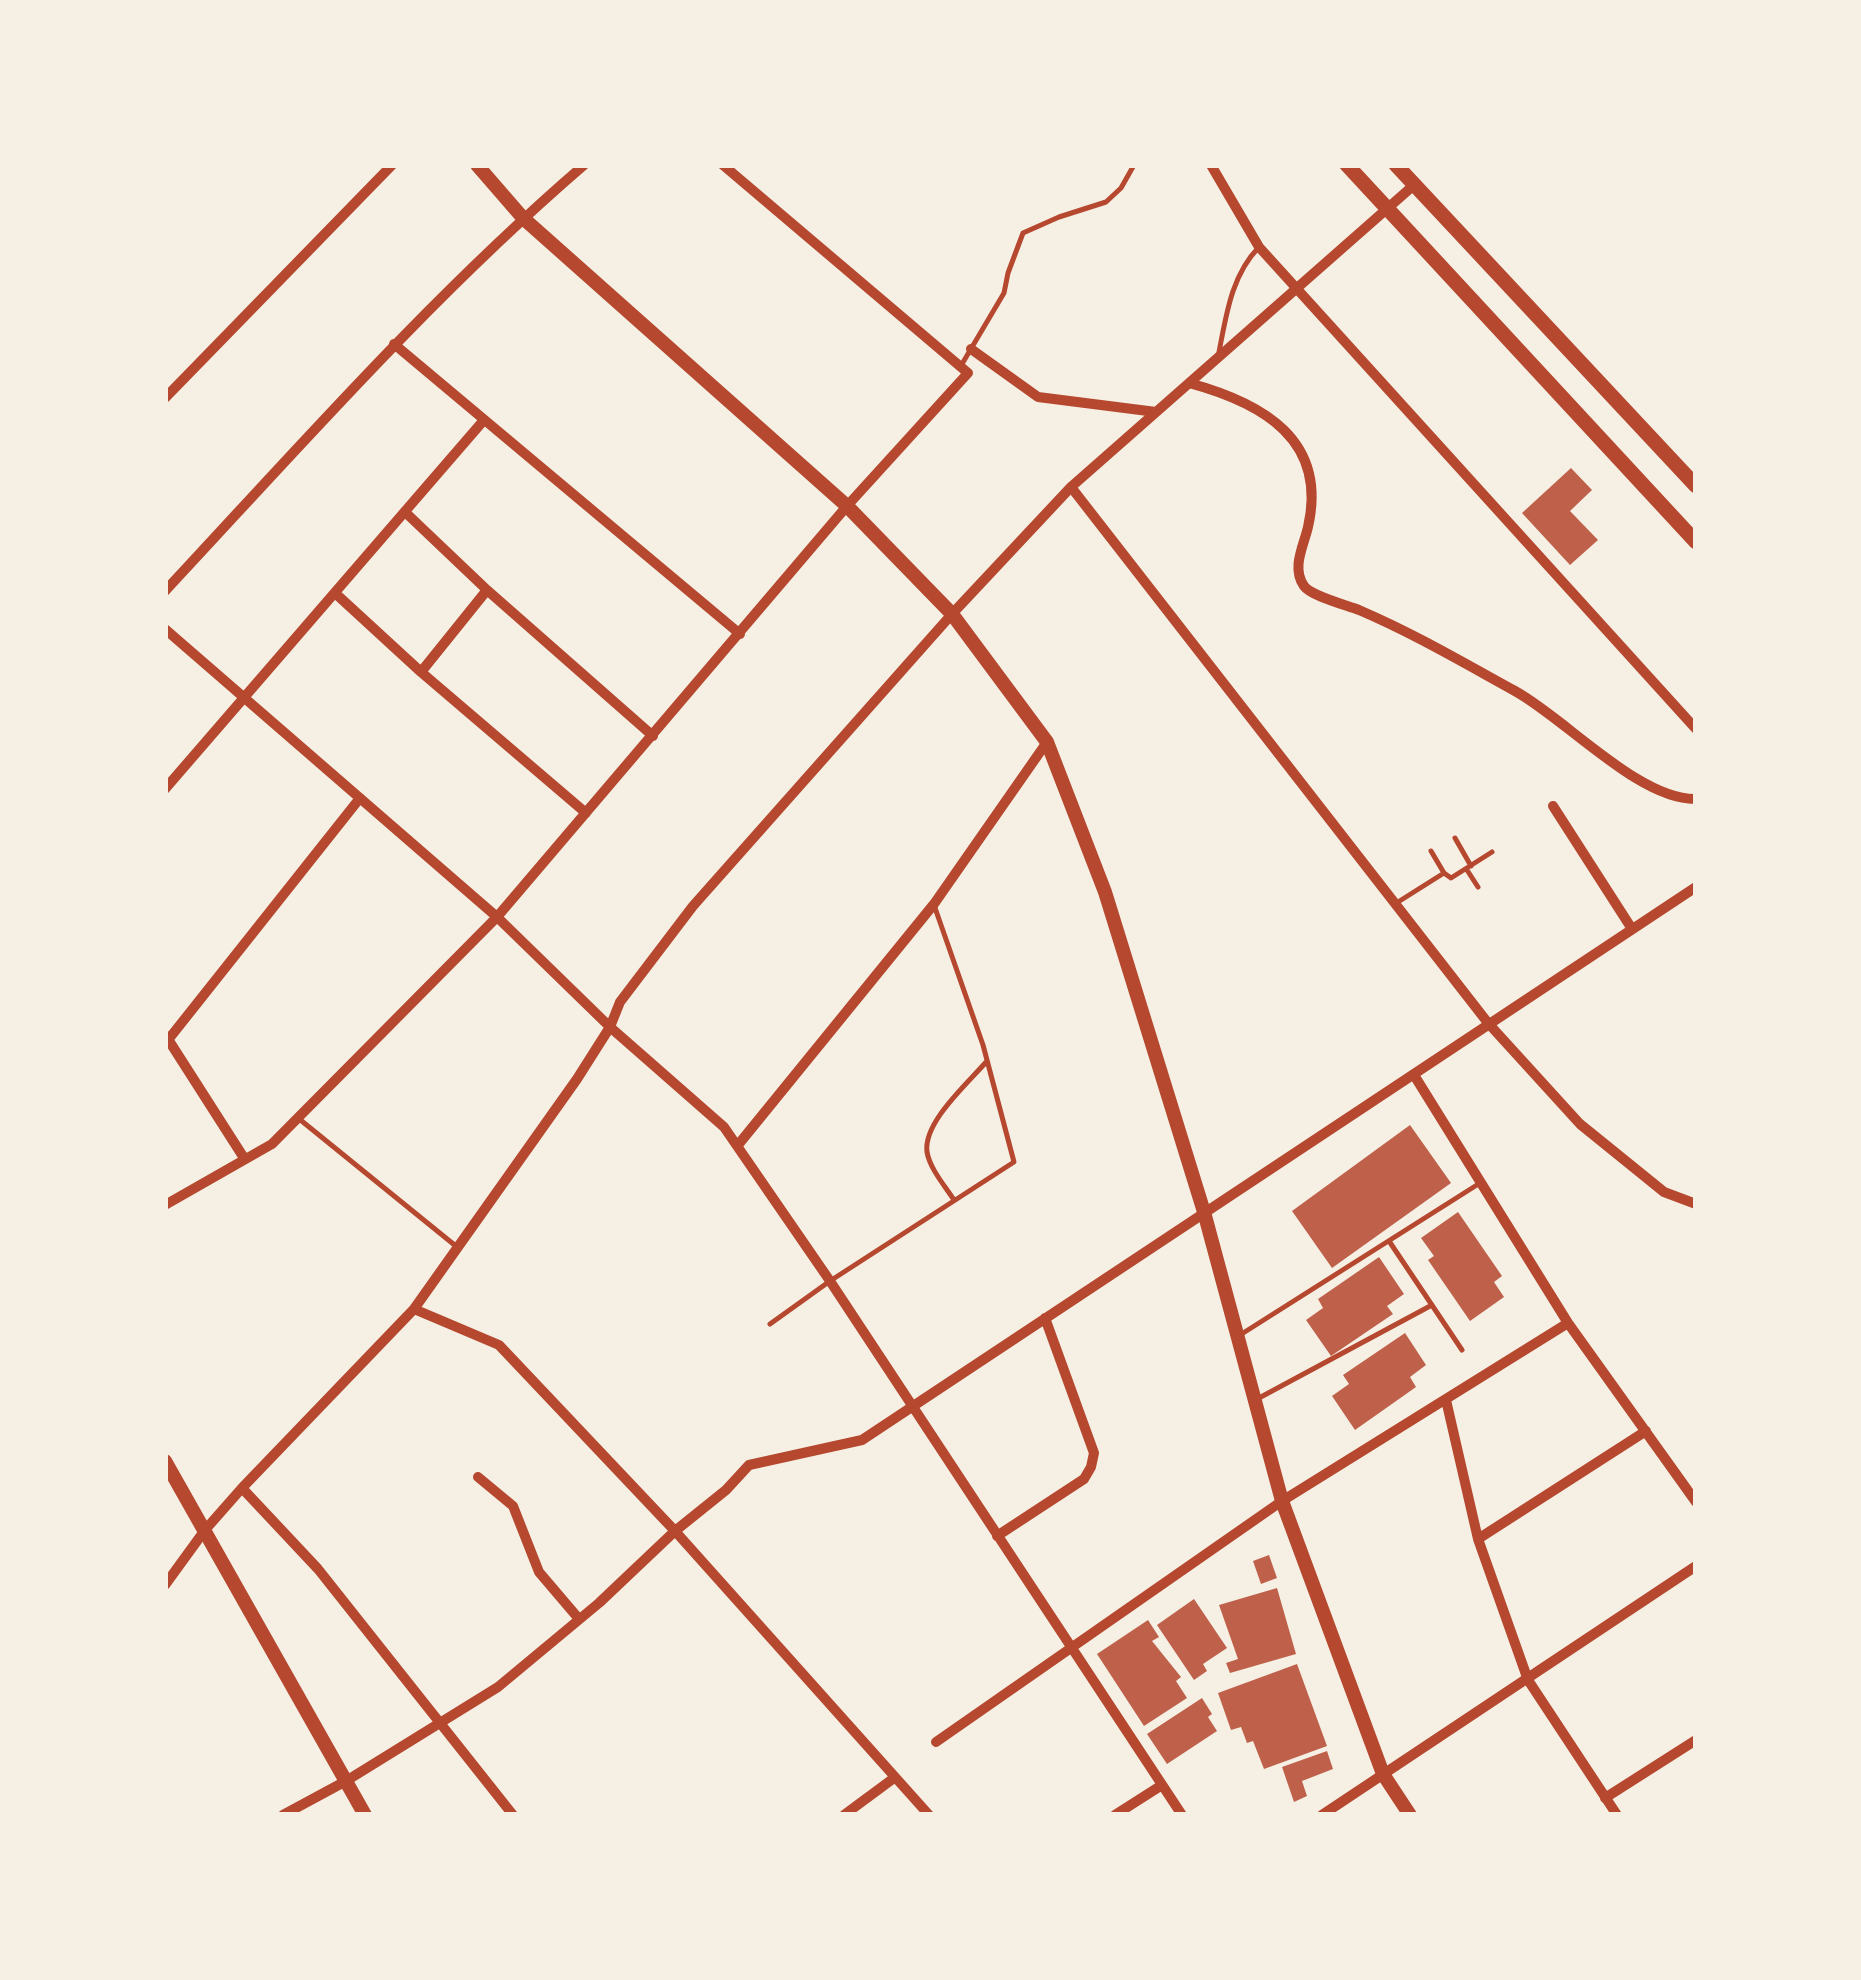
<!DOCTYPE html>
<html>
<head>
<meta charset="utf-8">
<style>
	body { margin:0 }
	#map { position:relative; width:1861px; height:1980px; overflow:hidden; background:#f6efe4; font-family:Arial,sans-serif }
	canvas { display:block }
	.frame { position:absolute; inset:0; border:168px solid #f6efe4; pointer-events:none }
</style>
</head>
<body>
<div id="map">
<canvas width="1861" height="1980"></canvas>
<div class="frame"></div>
</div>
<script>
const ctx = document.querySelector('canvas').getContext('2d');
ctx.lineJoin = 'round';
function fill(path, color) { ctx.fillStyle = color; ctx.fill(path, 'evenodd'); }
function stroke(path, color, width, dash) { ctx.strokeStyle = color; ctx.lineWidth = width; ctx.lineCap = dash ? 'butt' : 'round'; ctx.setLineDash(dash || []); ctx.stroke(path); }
fill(new Path2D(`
	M 1571,468 L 1592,490 L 1570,511 L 1598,540 L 1570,565 L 1522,513 Z
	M 1410,1125 L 1451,1183 L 1332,1268 L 1292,1211 Z
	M 1458,1212 L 1502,1276 L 1494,1282 L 1504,1297 L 1470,1321 L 1428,1260 L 1434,1256 L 1421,1238 Z
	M 1379,1257 L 1404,1294 L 1387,1306 L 1393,1314 L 1331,1356 L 1306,1320 L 1323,1308 L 1318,1299 Z
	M 1405,1333 L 1426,1365 L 1410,1377 L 1416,1387 L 1355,1430 L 1332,1396 L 1349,1384 L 1343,1375 Z
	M 1269,1555 L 1277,1578 L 1261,1584 L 1253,1561 Z
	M 1277,1588 L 1296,1654 L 1230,1673 L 1226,1663 L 1238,1659 L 1219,1605 Z
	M 1194,1599 L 1227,1648 L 1203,1664 L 1207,1671 L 1194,1680 L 1157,1625 Z
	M 1148,1620 L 1159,1637 L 1152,1641 L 1181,1677 L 1176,1681 L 1187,1698 L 1144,1726 L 1097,1654 Z
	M 1297,1664 L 1327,1746 L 1264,1769 L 1253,1741 L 1247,1743 L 1241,1727 L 1231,1730 L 1218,1693 Z
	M 1202,1698 L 1212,1714 L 1208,1717 L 1217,1731 L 1167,1764 L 1147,1734 Z
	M 1327,1751 L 1333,1769 L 1302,1781 L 1307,1796 L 1294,1802 L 1282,1767 Z`), '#bf614a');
stroke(new Path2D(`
	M 1218,357 C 1226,318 1230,277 1259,247
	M 962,364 L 1004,293 L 1008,273 L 1023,233 L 1059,217 L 1106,202 L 1121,188 L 1134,165
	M 1455,838 L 1471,866
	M 1467,870 L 1478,887
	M 1444,873 L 1451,878 L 1492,852
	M 1398,902 L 1444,873 L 1431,851
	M 298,1118 L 457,1247
	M 954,1200 C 945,1186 930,1169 927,1152 C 923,1122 969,1082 987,1061
	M 1389,1241 L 1462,1350
	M 770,1324 L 830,1281 L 1014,1162 L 983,1045 L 934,905
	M 1240,1335 L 1480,1183
	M 1259,1398 L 1432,1305`), '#b5482f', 5);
stroke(new Path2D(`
	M 1211,165 L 1259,247 L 1696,729
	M 394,344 L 740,634
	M 971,349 L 1038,397 L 1156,412
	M 1189,383 C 1263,403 1328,440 1308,527 C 1304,545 1291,568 1304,586 C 1311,596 1346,605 1359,610 C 1413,633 1464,663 1515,691 C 1566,719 1639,800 1696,799
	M 165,398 L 392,165
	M 1071,487 L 1488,1023 L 1580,1124 L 1664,1192 L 1696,1204
	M 405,512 L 487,590 L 653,736
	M 165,591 C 301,445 433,295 584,165
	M 335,593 L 421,672 L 586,813
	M 165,629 L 497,917 L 610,1027 L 724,1127 L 830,1281 L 1182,1815
	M 421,672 L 487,590
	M 165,789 L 484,420
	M 1553,806 L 1632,929
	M 166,1036 L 244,1158
	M 168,1040 L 360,798
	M 1414,1075 L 1568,1323 L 1696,1502
	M 738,1145 L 934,904 L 1047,742
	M 165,1205 L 272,1144 L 497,917 L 847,506 L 968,373 L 723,165
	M 414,1309 L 499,1345 L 675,1531 L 929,1815
	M 1446,1400 L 1478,1539 L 1528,1680 L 1617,1815
	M 478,1477 L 513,1506 L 539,1572 L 579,1619
	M 242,1488 L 318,1569 L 513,1815
	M 997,1536 L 1084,1479 L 1091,1467 L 1094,1453 L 1045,1318
	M 1478,1539 L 1646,1431
	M 165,1585 L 205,1530 L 242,1488 L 414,1309 L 577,1079 L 610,1027 L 620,1002 L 693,906 L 952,614 L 1071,487 L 1414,185
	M 936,1742 L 1282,1501 L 1568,1323
	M 1605,1798 L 1696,1740
	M 283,1815 L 346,1781 L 498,1687 L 599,1603 L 675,1531 L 726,1490 L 749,1465 L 862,1440 L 1696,887
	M 844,1815 L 894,1778
	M 1115,1815 L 1162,1785
	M 1322,1815 L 1696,1566`), '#b5482f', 10);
stroke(new Path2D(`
	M 477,165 L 523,218 L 847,506 L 952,614 L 1047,742 L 1105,892 L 1204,1212 L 1282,1501 L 1383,1774 L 1410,1815
	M 165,1461 L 365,1815`), '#b5482f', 14);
stroke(new Path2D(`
	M 1347,165 L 1696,542
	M 1396,165 L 1696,486`), '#b5482f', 15);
</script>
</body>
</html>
